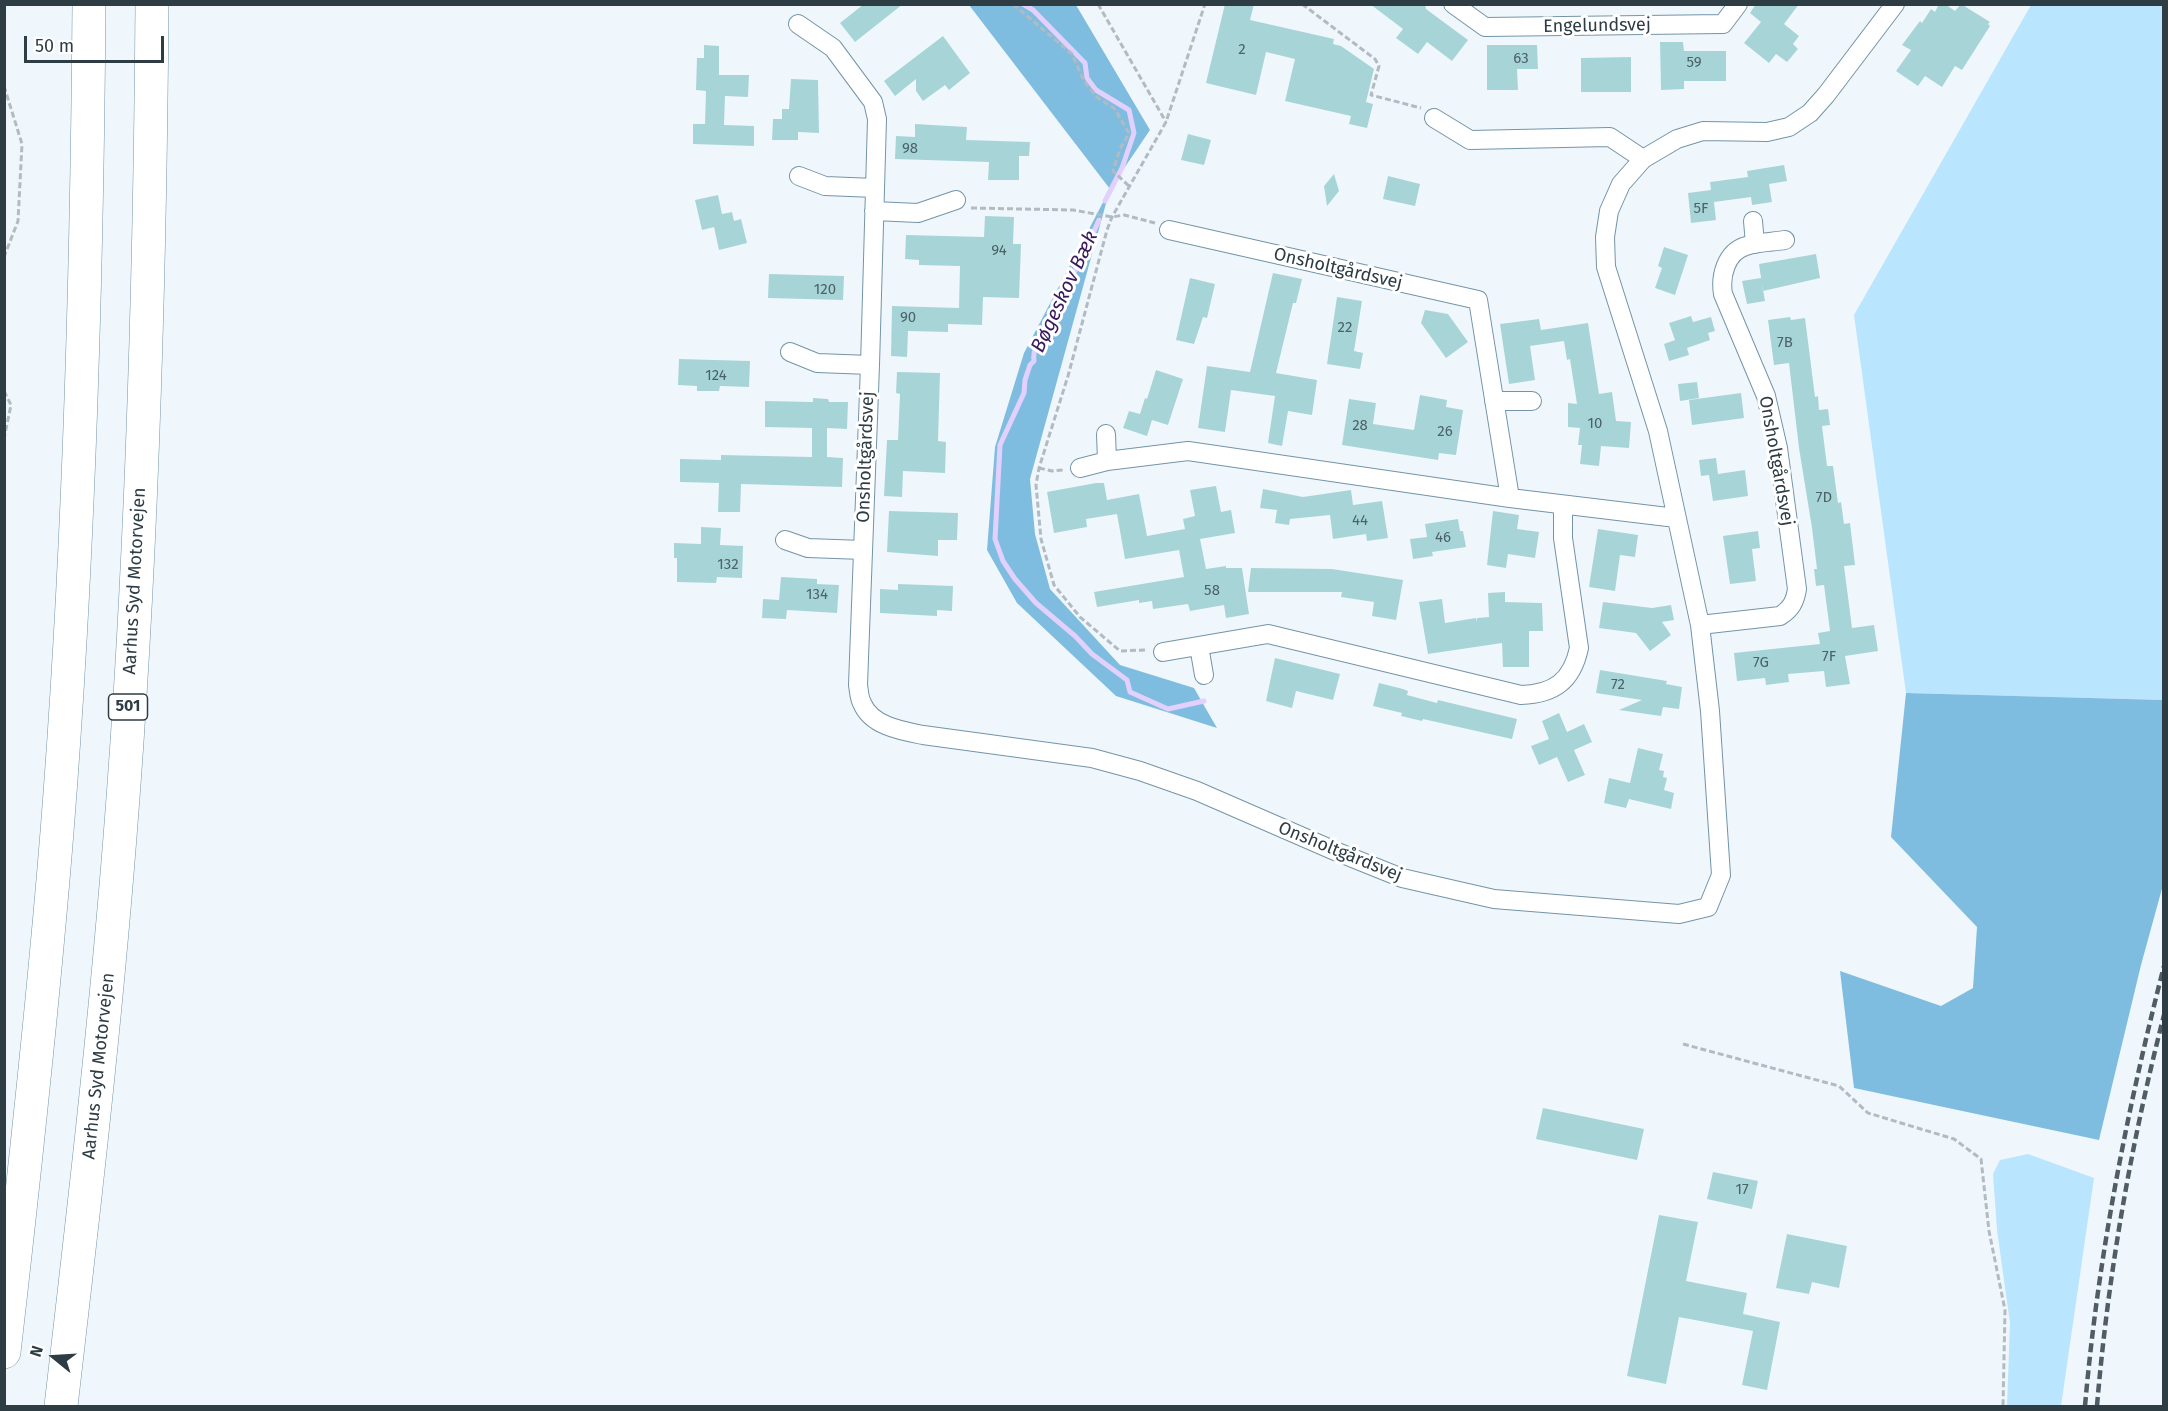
<!DOCTYPE html>
<html>
<head>
<meta charset="utf-8">
<style>
	body { margin:0 }
	#map { position:relative; width:2168px; height:1411px; overflow:hidden; background:#f0f7fc; font-family:"Fira Sans",sans-serif }
	canvas { display:block }
	.frame { position:absolute; inset:0; border:6px solid #2e3c44; pointer-events:none }
	.north { position:absolute; left:24px; top:1327px; width:60px; height:60px; -webkit-text-stroke:4px #fff; paint-order:stroke; rotate:288deg; font-size:16px; font-weight:700; line-height:24px; text-align:center; color:#2e3c44 }
	.north::after { content:''; display:block; margin:auto; width:21px; height:27px; background:#2e3c44; clip-path:polygon(50% 0,100% 100%,50% 72%,0 100%) }
	.scale { position:absolute; left:24px; top:36px; width:140px; height:27px; box-sizing:border-box; border:3px solid #2e3c44; border-top:0; padding-left:8px; font-size:18px; line-height:21px; white-space:nowrap; color:#2e3c44; -webkit-text-stroke:4px #fff; paint-order:stroke }
</style>
</head>
<body>
<div id="map">
<canvas width="2168" height="1411"></canvas>
<div class="frame"></div>
<div class="north">N</div>
<div class="scale">50 m</div>
</div>
<script>
const ctx = document.querySelector('canvas').getContext('2d');
ctx.lineJoin = 'round';
function fill(path, color) { ctx.fillStyle = color; ctx.fill(path, 'evenodd'); }
function stroke(path, color, width, dash) { ctx.strokeStyle = color; ctx.lineWidth = width; ctx.lineCap = dash ? 'butt' : 'round'; ctx.setLineDash(dash || []); ctx.stroke(path); }
function write(font, color, halo, rows, align = 'center') {
  ctx.font = font + ' "Fira Sans",sans-serif'; ctx.lineWidth = 6; ctx.setLineDash([]); ctx.textBaseline = 'middle'; ctx.strokeStyle = halo; ctx.fillStyle = color; for (const [text, x, y, turn = 0] of rows) {
    ctx.save(); ctx.translate(x, y); ctx.rotate((+turn || 0) * Math.PI / 180); ctx.textAlign = isNaN(turn) ? turn : align; if (halo) ctx.strokeText(text, 0, 0); ctx.fillText(text, 0, 0); ctx.restore();
  }
}
fill(new Path2D(`
	M 2031,5 L 2163,5 L 2163,700 L 1906,693 L 1854,315 Z
	M 2028,1154 L 2094,1178 L 2061,1406 L 2007,1406 L 2010,1323 L 1997,1230 L 1993,1174 L 2000,1160 Z`), '#b9e5ff');
fill(new Path2D(`
	M 969,5 L 1076,5 L 1150,130 L 1110,189 L 1030,479 L 1035,534 L 1050,589 L 1120,665 L 1194,688 L 1217,728 L 1116,696 L 1017,603 L 987,550 L 995,447 L 1024,353 L 1110,189 Z
	M 1906,693 L 2163,700 L 2163,885 L 2141,965 L 2099,1140 L 1854,1088 L 1840,971 L 1941,1006 L 1973,988 L 1977,927 L 1891,837 Z`), '#7fbde0');
stroke(new Path2D(`
	M 1023,4 L 1033,10 L 1085,63 L 1087,78 L 1096,90 L 1129,110 L 1134,133 L 1122,168 L 1105,201
	M 1099,220 L 1078,267 L 1071,275 L 1071,280 L 1065,284 C 1063,307 1030,341 1034,361 L 1030,365 L 1025,380 L 1024,393 L 1000,445 L 995,539 L 1003,561 L 1015,579 L 1036,603 L 1075,636 L 1092,654 L 1127,680 L 1130,692 L 1168,709 L 1204,701`), '#e2d0fe', 5);
fill(new Path2D(`
	M 864,4 L 903,4 L 855,42 L 840,23 Z
	M 1225,4 L 1254,4 L 1250,20 L 1334,39 L 1333,44 L 1341,46 L 1374,69 L 1366,102 L 1373,104 L 1367,128 L 1349,124 L 1351,116 L 1285,101 L 1295,59 L 1266,52 L 1256,95 L 1206,83 Z
	M 1370,4 L 1425,4 L 1426,9 L 1468,40 L 1452,61 L 1427,42 L 1418,54 L 1396,38 L 1403,29 Z
	M 1756,4 L 1799,4 L 1784,24 L 1799,36 L 1793,44 L 1798,49 L 1787,62 L 1776,54 L 1769,63 L 1744,43 L 1761,22 L 1750,13 Z
	M 1939,4 L 1945,4 L 1955,11 L 1961,4 L 1990,22 L 1988,24 L 1990,26 L 1962,70 L 1955,66 L 1942,87 L 1925,76 L 1918,86 L 1896,71 L 1911,50 L 1902,45 L 1920,21 L 1922,23 L 1931,9 L 1935,12 Z
	M 943,36 L 970,73 L 949,90 L 945,85 L 923,101 L 916,91 L 916,79 L 895,96 L 884,81 Z
	M 1660,42 L 1683,42 L 1684,51 L 1726,51 L 1726,81 L 1684,81 L 1684,89 L 1661,90 Z
	M 704,45 L 719,46 L 719,75 L 749,75 L 748,97 L 725,96 L 724,125 L 754,126 L 754,146 L 693,144 L 693,124 L 705,124 L 706,91 L 696,90 L 697,58 L 704,58 Z
	M 1487,45 L 1537,45 L 1538,69 L 1517,69 L 1518,90 L 1487,90 Z
	M 1631,57 L 1631,92 L 1581,92 L 1581,58 Z
	M 791,79 L 818,80 L 819,133 L 798,132 L 798,140 L 772,140 L 773,119 L 782,119 L 782,109 L 789,109 Z
	M 915,124 L 967,127 L 966,140 L 1030,142 L 1029,156 L 1019,156 L 1019,180 L 988,180 L 989,162 L 895,159 L 896,136 L 915,137 Z
	M 1188,134 L 1211,140 L 1204,165 L 1181,160 Z
	M 1784,165 L 1787,181 L 1769,184 L 1772,202 L 1752,205 L 1751,197 L 1714,202 L 1716,220 L 1691,223 L 1688,193 L 1711,190 L 1710,182 L 1748,177 L 1747,171 Z
	M 1334,174 L 1339,191 L 1327,206 L 1324,186 Z
	M 1388,176 L 1420,184 L 1415,206 L 1383,199 Z
	M 718,195 L 722,214 L 732,212 L 734,221 L 741,219 L 747,243 L 719,250 L 714,227 L 702,230 L 695,200 Z
	M 985,216 L 1014,217 L 1013,244 L 1021,244 L 1019,298 L 983,297 L 982,325 L 948,324 L 948,332 L 908,331 L 907,357 L 891,356 L 892,306 L 959,308 L 960,266 L 919,265 L 919,260 L 905,259 L 906,235 L 984,237 Z
	M 1664,247 L 1688,255 L 1675,295 L 1655,288 L 1662,268 L 1658,266 Z
	M 1816,254 L 1820,278 L 1763,291 L 1759,264 Z
	M 1273,273 L 1302,279 L 1296,303 L 1293,303 L 1276,373 L 1317,380 L 1312,415 L 1288,411 L 1282,446 L 1268,443 L 1275,396 L 1231,390 L 1225,432 L 1198,428 L 1207,366 L 1250,372 Z
	M 769,274 L 844,276 L 843,300 L 768,298 Z
	M 1190,278 L 1215,284 L 1207,318 L 1203,317 L 1194,344 L 1176,340 Z
	M 1761,278 L 1765,301 L 1747,304 L 1742,281 Z
	M 1337,297 L 1362,301 L 1354,351 L 1363,353 L 1360,369 L 1327,364 Z
	M 1425,310 L 1448,314 L 1468,342 L 1446,358 L 1421,323 Z
	M 1691,316 L 1693,322 L 1711,317 L 1715,331 L 1708,333 L 1710,340 L 1687,348 L 1689,355 L 1669,361 L 1664,344 L 1675,340 L 1669,323 Z
	M 1790,317 L 1791,320 L 1805,318 L 1815,397 L 1818,396 L 1819,410 L 1828,409 L 1830,425 L 1822,426 L 1827,466 L 1833,466 L 1838,503 L 1841,502 L 1844,524 L 1850,523 L 1855,565 L 1844,566 L 1852,628 L 1874,625 L 1878,651 L 1845,656 L 1850,684 L 1826,687 L 1824,671 L 1788,674 L 1789,682 L 1766,685 L 1765,678 L 1737,681 L 1734,653 L 1820,644 L 1818,633 L 1830,631 L 1824,585 L 1816,586 L 1814,569 L 1817,569 L 1812,528 L 1799,448 L 1789,363 L 1774,365 L 1768,320 Z
	M 1539,319 L 1541,330 L 1588,323 L 1599,394 L 1612,392 L 1616,421 L 1631,422 L 1629,448 L 1601,446 L 1599,466 L 1580,464 L 1582,445 L 1578,445 L 1580,428 L 1568,427 L 1568,403 L 1577,404 L 1570,359 L 1567,360 L 1564,341 L 1530,346 L 1535,380 L 1509,384 L 1500,324 Z
	M 679,359 L 750,361 L 749,387 L 720,386 L 719,391 L 697,391 L 697,386 L 678,385 Z
	M 1156,370 L 1183,379 L 1168,425 L 1152,420 L 1147,436 L 1123,428 L 1129,411 L 1140,414 L 1145,398 L 1147,399 Z
	M 897,372 L 940,373 L 938,441 L 946,442 L 945,473 L 903,471 L 902,497 L 884,496 L 887,440 L 898,440 L 900,394 L 896,393 Z
	M 1697,382 L 1699,398 L 1680,401 L 1678,384 Z
	M 1741,393 L 1744,418 L 1692,425 L 1689,400 Z
	M 1420,395 L 1447,400 L 1446,407 L 1463,410 L 1456,455 L 1439,453 L 1438,460 L 1342,445 L 1349,399 L 1376,403 L 1373,424 L 1414,430 Z
	M 813,398 L 828,399 L 829,402 L 848,402 L 847,429 L 827,428 L 827,457 L 843,458 L 842,487 L 741,484 L 740,512 L 718,512 L 719,483 L 680,482 L 680,459 L 721,460 L 721,455 L 812,457 L 812,428 L 765,427 L 765,401 L 813,402 Z
	M 1716,458 L 1718,474 L 1745,470 L 1748,496 L 1713,501 L 1709,475 L 1701,476 L 1699,460 Z
	M 1096,483 L 1104,483 L 1107,500 L 1139,494 L 1147,536 L 1185,529 L 1183,519 L 1195,516 L 1190,490 L 1216,486 L 1221,512 L 1231,510 L 1235,533 L 1200,539 L 1206,569 L 1226,566 L 1226,568 L 1242,568 L 1249,614 L 1226,618 L 1224,605 L 1190,611 L 1188,604 L 1153,609 L 1152,601 L 1139,603 L 1139,600 L 1097,607 L 1094,592 L 1184,577 L 1179,550 L 1125,559 L 1117,514 L 1086,519 L 1087,527 L 1054,533 L 1047,492 Z
	M 1263,489 L 1303,497 L 1351,490 L 1353,505 L 1382,501 L 1388,538 L 1367,541 L 1366,534 L 1333,539 L 1330,515 L 1290,519 L 1289,525 L 1275,523 L 1277,510 L 1260,508 Z
	M 889,511 L 958,513 L 957,540 L 938,540 L 938,556 L 887,552 Z
	M 1493,511 L 1519,515 L 1517,529 L 1539,532 L 1535,558 L 1508,554 L 1506,568 L 1487,565 Z
	M 1458,519 L 1460,531 L 1463,531 L 1466,547 L 1432,552 L 1433,556 L 1413,559 L 1410,539 L 1427,537 L 1425,524 Z
	M 701,527 L 721,528 L 720,545 L 743,546 L 742,578 L 717,577 L 716,583 L 677,582 L 677,558 L 674,558 L 674,543 L 701,544 Z
	M 1598,529 L 1638,535 L 1635,557 L 1620,555 L 1615,591 L 1589,587 Z
	M 1758,531 L 1760,548 L 1752,549 L 1756,581 L 1730,584 L 1723,536 Z
	M 1251,568 L 1332,569 L 1403,580 L 1396,620 L 1372,616 L 1374,602 L 1341,597 L 1342,592 L 1248,592 Z
	M 781,577 L 817,579 L 817,584 L 839,585 L 837,613 L 787,610 L 786,619 L 762,618 L 763,599 L 779,600 Z
	M 898,584 L 953,586 L 952,611 L 937,610 L 937,616 L 880,613 L 880,589 L 898,590 Z
	M 1505,592 L 1505,602 L 1542,603 L 1543,631 L 1529,631 L 1529,667 L 1503,667 L 1502,643 L 1428,654 L 1419,602 L 1442,599 L 1445,623 L 1476,618 L 1477,622 L 1477,618 L 1489,617 L 1488,593 Z
	M 1603,602 L 1652,608 L 1671,605 L 1674,620 L 1662,622 L 1671,635 L 1650,651 L 1636,633 L 1599,628 Z
	M 1275,658 L 1340,674 L 1333,700 L 1296,691 L 1292,708 L 1266,701 Z
	M 1600,670 L 1667,681 L 1666,684 L 1682,687 L 1679,709 L 1663,707 L 1661,716 L 1619,710 L 1642,700 L 1596,693 Z
	M 1379,683 L 1403,689 L 1408,691 L 1407,695 L 1437,703 L 1438,700 L 1517,719 L 1512,739 L 1423,719 L 1422,721 L 1401,716 L 1402,713 L 1373,706 Z
	M 1559,713 L 1567,732 L 1584,724 L 1592,742 L 1574,750 L 1585,775 L 1568,782 L 1557,757 L 1539,765 L 1531,746 L 1549,739 L 1542,721 Z
	M 1638,748 L 1663,754 L 1659,770 L 1664,771 L 1663,777 L 1667,778 L 1664,790 L 1674,793 L 1671,809 L 1629,799 L 1626,808 L 1604,803 L 1609,778 L 1630,783 Z
	M 1543,1108 L 1644,1129 L 1637,1160 L 1536,1139 Z
	M 1713,1172 L 1758,1181 L 1752,1209 L 1707,1199 Z
	M 1659,1215 L 1698,1222 L 1686,1281 L 1747,1293 L 1743,1314 L 1780,1322 L 1767,1390 L 1742,1385 L 1753,1331 L 1679,1317 L 1666,1384 L 1627,1376 Z
	M 1787,1234 L 1847,1246 L 1839,1288 L 1812,1282 L 1809,1294 L 1776,1288 Z`), '#a7d5d7');
const minor = new Path2D(`
	M 1453,4 L 1485,27 L 1723,24 L 1738,4
	M 798,24 L 833,48 L 873,102 L 877,119 L 870,365 L 858,685 C 859,690 859,698 862,703 C 871,726 902,731 923,735 L 1092,758 L 1140,771 L 1197,791 L 1335,851 L 1402,878 L 1494,899 L 1679,914 L 1708,907 L 1721,875 L 1710,711 L 1700,625 L 1658,431 L 1606,267 L 1605,237 L 1609,211 L 1621,184 L 1643,159 L 1677,139 L 1703,131 L 1767,132 L 1789,127 L 1810,113 L 1826,95 L 1895,4
	M 1434,118 L 1470,140 L 1610,137 L 1643,159
	M 799,176 L 825,186 L 875,188
	M 874,211 L 918,213 L 956,200
	M 1753,221 L 1755,244
	M 1169,230 L 1478,300 L 1510,498
	M 790,352 L 817,363 L 870,365
	M 1494,401 L 1532,401
	M 1106,434 L 1107,461
	M 1080,468 L 1107,461 L 1188,451 L 1510,498 L 1676,518
	M 785,540 L 808,548 L 863,550
	M 1700,625 L 1780,616 C 1791,609 1795,602 1797,589 L 1778,448 L 1766,396 L 1723,294 C 1720,276 1726,252 1746,246 C 1758,242 1773,242 1785,240
	M 1199,646 L 1204,675
	M 1163,652 L 1268,634 L 1521,695 C 1554,694 1572,681 1579,648 L 1563,538 L 1563,505`);
const motorway = new Path2D(`
	M 4,1352 C 24,1179 43,1006 57,832 C 79,557 87,280 89,4
	M 61,1406 C 83,1217 105,1028 120,837 C 142,561 150,282 152,4`);
stroke(minor, '#7394a8', 20);
stroke(motorway, '#7394a8', 34);
stroke(new Path2D(`
	M 1013,4 L 1072,54 L 1084,81 L 1098,98 L 1114,108 L 1129,133 L 1120,149 L 1113,171 L 1130,187
	M 1098,4 L 1166,122
	M 1302,4 L 1375,59 L 1379,66 L 1371,95 L 1421,108
	M 4,86 L 22,144 L 18,221 L 4,257
	M 971,208 L 1073,210 L 1112,217 L 1124,215 L 1155,223
	M 4,391 L 11,405 L 4,439
	M 1039,468 L 1052,471 L 1063,470
	M 1145,650 L 1120,651 L 1080,617 L 1054,585 L 1041,539 L 1036,485 L 1039,468 L 1068,376 L 1107,230 L 1112,217 L 1166,122 L 1205,4
	M 1683,1044 L 1839,1086 L 1868,1113 L 1954,1139 L 1981,1159 L 1989,1231 L 2005,1310 L 2003,1406`), '#b2bbc1', 3, [6, 3]);
stroke(minor, '#fff', 18);
stroke(motorway, '#fff', 33);
stroke(new Path2D(`
	M 2085,1406 C 2098,1257 2127,1110 2164,966
	M 2097,1406 C 2108,1275 2131,1143 2164,1015`), '#505d65', 4.5, [9, 4.5]);
write('15px', '#4c6269', null, [
	["2",1242,50],
	["63",1521,59],
	["59",1694,63],
	["98",910,149],
	["5F",1701,209],
	["94",999,251],
	["120",825,290],
	["90",908,318],
	["22",1345,328],
	["7B",1785,343],
	["124",716,376],
	["10",1595,424],
	["28",1360,426],
	["26",1445,432],
	["7D",1824,498],
	["44",1360,521],
	["46",1443,538],
	["132",728,565],
	["58",1212,591],
	["134",817,595],
	["7F",1829,657],
	["7G",1761,663],
	["72",1618,685],
	["17",1742,1190]
]);
for (const [x, y, w] of [
	[128,707,39]
]) { const box = new Path2D(); box.roundRect(x - w / 2, y - 13, w, 26, 4.5); ctx.fillStyle = '#fff'; ctx.fill(box); stroke(box, '#2e3c44', 1.5); }
write('bold 16px', '#2e3c44', null, [
	["501",128,707]
]);
write('18px', '#2e3c44', '#fff', [
	["Engelundsvej",1597,26,-1],
	["Onsholtgårdsvej",1338,269,13],
	["Onsholtgårdsvej",866,457,-88],
	["Onsholtgårdsvej",1776,461,80],
	["Aarhus Syd Motorvejen",135,581,-87],
	["Onsholtgårdsvej",1340,852,22],
	["Aarhus Syd Motorvejen",99,1066,-84]
]);
write('italic 20px', '#39195a', '#fff', [
	["Bøgeskov Bæk",1065,292,-65]
]);
</script>
</body>
</html>
